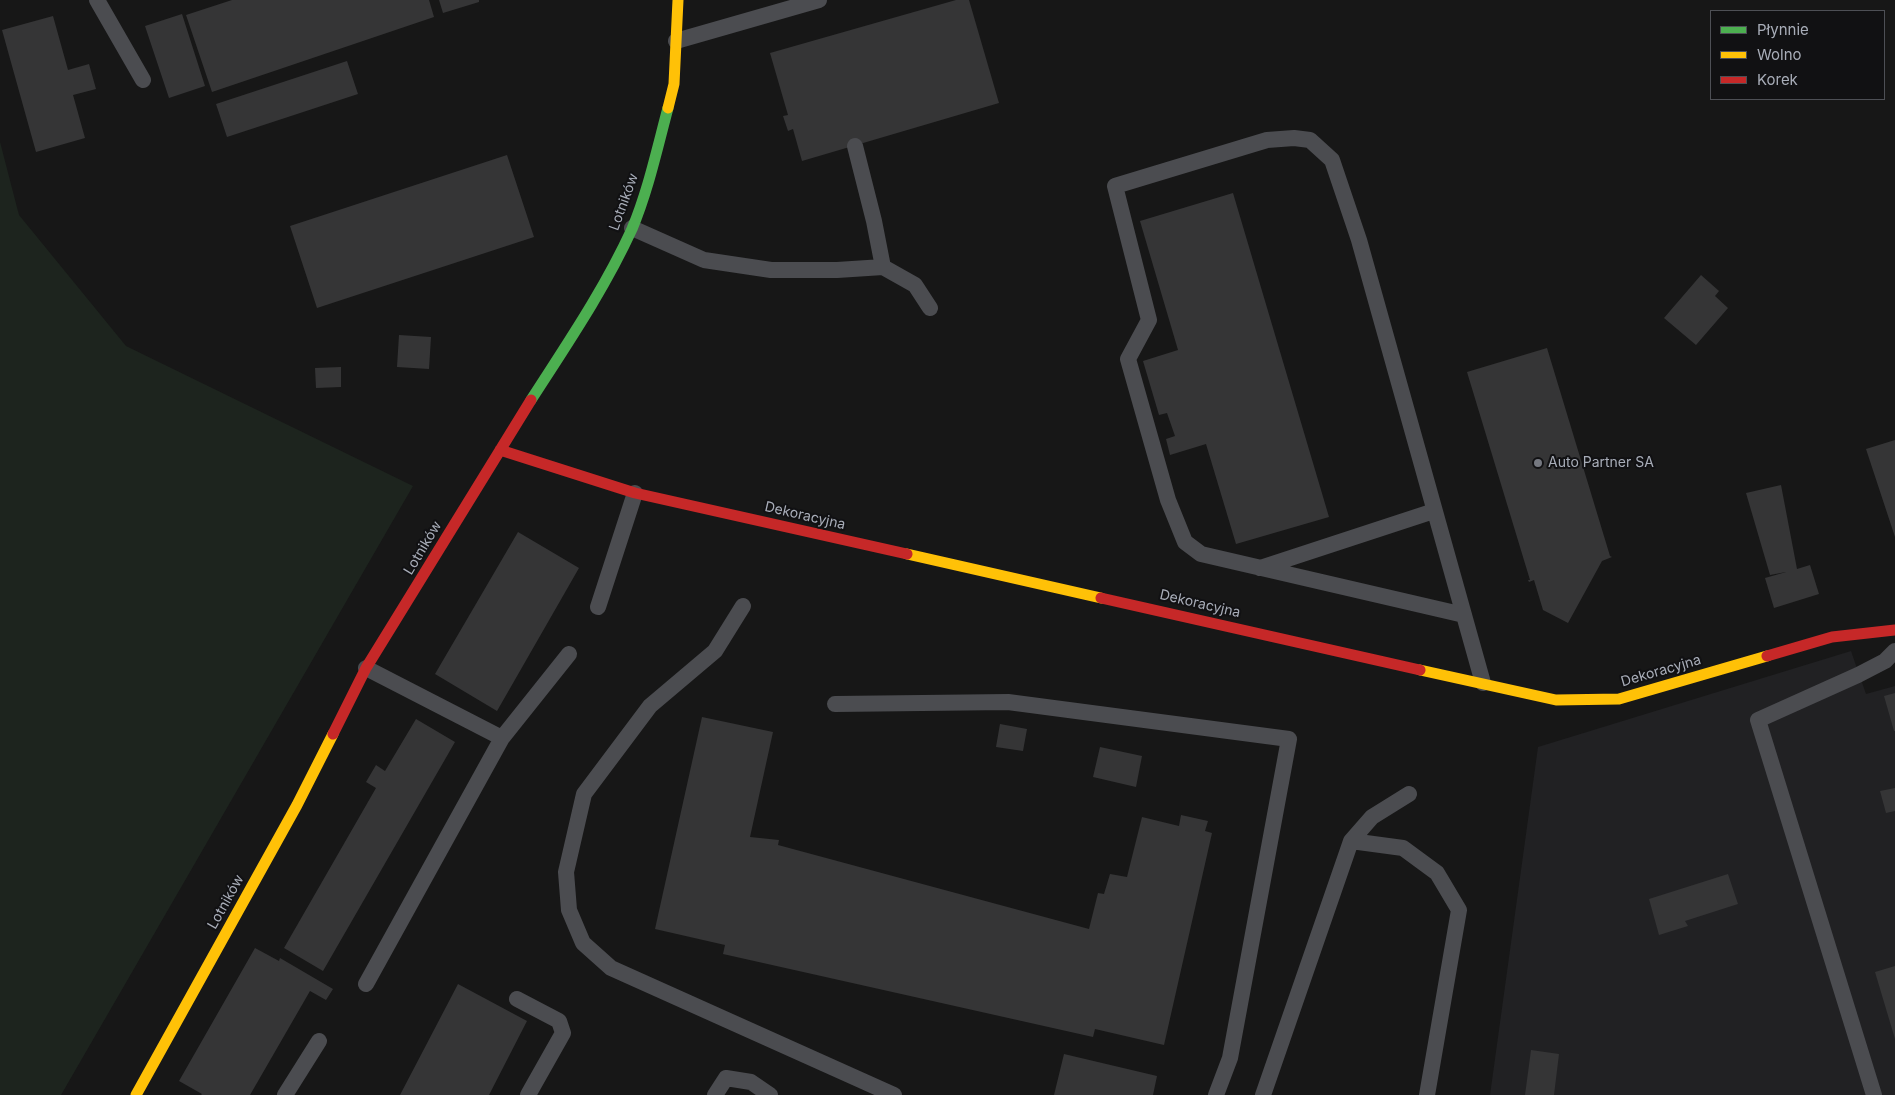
<!DOCTYPE html>
<html>
<head>
<meta charset="utf-8">
<style>
	body { margin:0 }
	#map { position:relative; width:1895px; height:1095px; overflow:hidden; background:#171717; font-family:Inter,sans-serif }
	canvas { display:block }
	.legend { position:absolute; left:1710px; top:10px; width:175px; height:90px; box-sizing:border-box; background:#111113; border:1px solid #4d4f55; margin:0; padding:6px 9px; list-style:none; font-size:15px; color:#a8adb8 }
	.legend li { display:flex; align-items:center; gap:10px; height:25px }
	.legend b { width:25px; border:1px solid #4d4f55 }
</style>
</head>
<body>
<div id="map">
<canvas width="1895" height="1095"></canvas>
<ul class="legend">
<li><b style="height:6px;background:#4caf50"></b>Płynnie</li>
<li><b style="height:6px;background:#ffc107"></b>Wolno</li>
<li><b style="height:6px;background:#c62828"></b>Korek</li>
</ul>
</div>
<script>
const ctx = document.querySelector('canvas').getContext('2d');
ctx.lineJoin = 'round';
function fill(path, color) { ctx.fillStyle = color; ctx.fill(path, 'evenodd'); }
function stroke(path, color, width, dash) { ctx.strokeStyle = color; ctx.lineWidth = width; ctx.lineCap = dash ? 'butt' : 'round'; ctx.setLineDash(dash || []); ctx.stroke(path); }
function write(font, color, halo, rows, align = 'center') {
  ctx.font = font + ' Inter,sans-serif'; ctx.lineWidth = 4; ctx.setLineDash([]); ctx.textBaseline = 'middle'; ctx.strokeStyle = halo; ctx.fillStyle = color; for (const [text, x, y, turn = 0] of rows) {
    ctx.save(); ctx.translate(x, y); ctx.rotate((+turn || 0) * Math.PI / 180); ctx.textAlign = isNaN(turn) ? turn : align; if (halo) ctx.strokeText(text, 0, 0); ctx.fillText(text, 0, 0); ctx.restore();
  }
}
fill(new Path2D(`
	M 1851,651 L 1866,694 L 1895,686 L 1895,1095 L 1490,1095 L 1538,747 Z`), '#212123');
fill(new Path2D(`
	M 0,142 L 19,215 L 126,346 L 413,486 L 61,1095 L 0,1095 Z`), '#1d241e');
fill(new Path2D(`
	M 232,0 L 429,0 L 434,17 L 212,92 L 186,15 Z
	M 439,0 L 479,0 L 479,2 L 443,13 Z
	M 956,0 L 969,0 L 999,103 L 802,161 L 793,129 L 788,131 L 783,116 L 788,115 L 770,53 Z
	M 182,14 L 205,86 L 169,98 L 145,26 Z
	M 53,16 L 68,70 L 89,64 L 96,89 L 73,95 L 85,138 L 36,152 L 2,30 Z
	M 347,61 L 358,94 L 227,137 L 216,104 Z
	M 507,155 L 534,237 L 317,308 L 290,226 Z
	M 1233,193 L 1329,517 L 1236,544 L 1206,444 L 1170,455 L 1166,439 L 1175,436 L 1167,413 L 1159,415 L 1143,361 L 1178,350 L 1140,221 Z
	M 1701,275 L 1719,291 L 1715,296 L 1728,308 L 1696,345 L 1664,318 Z
	M 399,335 L 431,337 L 429,369 L 397,367 Z
	M 1547,348 L 1610,556 L 1612,557 L 1602,561 L 1568,623 L 1543,610 L 1534,580 L 1529,582 L 1528,580 L 1530,580 L 1467,372 Z
	M 341,367 L 341,387 L 316,388 L 315,368 Z
	M 1895,440 L 1895,537 L 1866,449 Z
	M 1781,485 L 1797,569 L 1810,565 L 1819,594 L 1774,608 L 1765,578 L 1786,572 L 1770,575 L 1746,493 Z
	M 518,532 L 579,568 L 497,711 L 435,674 Z
	M 1895,693 L 1895,731 L 1894,731 L 1884,696 Z
	M 702,717 L 773,732 L 750,837 L 779,840 L 778,845 L 1089,929 L 1098,893 L 1104,894 L 1110,874 L 1127,877 L 1142,817 L 1179,826 L 1181,815 L 1208,821 L 1205,831 L 1212,833 L 1164,1045 L 1095,1029 L 1093,1037 L 723,954 L 725,945 L 655,929 Z
	M 416,719 L 455,742 L 323,971 L 284,948 L 376,788 L 366,782 L 376,765 L 385,771 Z
	M 1000,724 L 1027,729 L 1023,751 L 996,747 Z
	M 1100,747 L 1142,756 L 1136,787 L 1093,777 Z
	M 1895,788 L 1895,811 L 1886,813 L 1880,791 Z
	M 1728,874 L 1738,904 L 1685,921 L 1688,926 L 1659,935 L 1649,899 Z
	M 255,948 L 279,961 L 280,958 L 333,989 L 326,1000 L 310,991 L 250,1095 L 201,1095 L 202,1094 L 179,1081 Z
	M 1895,966 L 1895,1039 L 1875,972 Z
	M 458,984 L 527,1021 L 489,1095 L 400,1095 Z
	M 1531,1050 L 1559,1054 L 1554,1095 L 1525,1095 Z
	M 1064,1054 L 1157,1076 L 1153,1095 L 1054,1095 Z`), '#353536');
stroke(new Path2D(`
	M 97,0 L 143,80
	M 676,41 L 819,0
	M 855,146 L 874,221 L 883,267
	M 632,228 L 704,260 L 771,270 L 837,270 L 883,267 L 915,285 L 930,308
	M 1260,568 L 1434,511
	M 743,606 L 715,651 L 650,706 L 584,794 L 566,872 L 569,910 L 583,943 L 611,968 L 894,1095
	M 598,607 L 635,493
	M 1464,615 L 1201,554 L 1185,542 L 1168,500 L 1128,359 L 1149,320 L 1115,186 L 1267,140 L 1294,138 L 1310,140 L 1332,160 L 1359,240 L 1483,683
	M 366,668 L 502,738
	M 835,704 L 1008,702 L 1289,739 L 1230,1058 L 1216,1095
	M 1351,841 L 1403,848 L 1437,873 L 1459,910 L 1427,1095
	M 366,984 L 502,738 L 569,654
	M 517,999 L 559,1021 L 563,1033 L 528,1095
	M 285,1095 L 319,1041
	M 715,1095 L 726,1078 L 751,1082 L 770,1095
	M 1263,1095 L 1351,841 L 1372,817 L 1409,794
	M 1874,1095 L 1758,720 L 1858,675 L 1885,661 L 1895,651`), '#4b4c50', 16);
stroke(new Path2D(`
	M 531,400 C 567,344 604,290 632,229 C 648,191 657,149 668,108`), '#4caf50', 11);
stroke(new Path2D(`
	M 668,108 L 674,84 L 678,0
	M 907,554 L 1101,598
	M 1420,670 L 1556,700 L 1619,699 L 1767,656
	M 136,1095 L 297,805 L 333,734`), '#ffc107', 11);
stroke(new Path2D(`
	M 500,450 L 635,493 L 907,554
	M 1101,598 L 1420,670
	M 1767,656 L 1832,637 L 1895,630
	M 333,734 L 366,668 L 531,400`), '#c62828', 11);
for (const [x, y, r, color] of [
	[1538,463,5,"#757880"]
]) { const dot = new Path2D(); dot.arc(x, y, r, 0, 2 * Math.PI); ctx.fillStyle = color; ctx.fill(dot); stroke(dot, '#111113', 2); }
write('14px', '#a8adb8', '#111113', [
	["Lotników",624,202,-70],
	["Dekoracyjna",805,516,13],
	["Lotników",423,548,-59],
	["Dekoracyjna",1200,604,13],
	["Dekoracyjna",1661,671,-16],
	["Lotników",226,902,-61]
]);
write('14px', '#a8adb8', '#111113', [
	["Auto Partner SA",1548,463]
], 'left');
</script>
</body>
</html>
